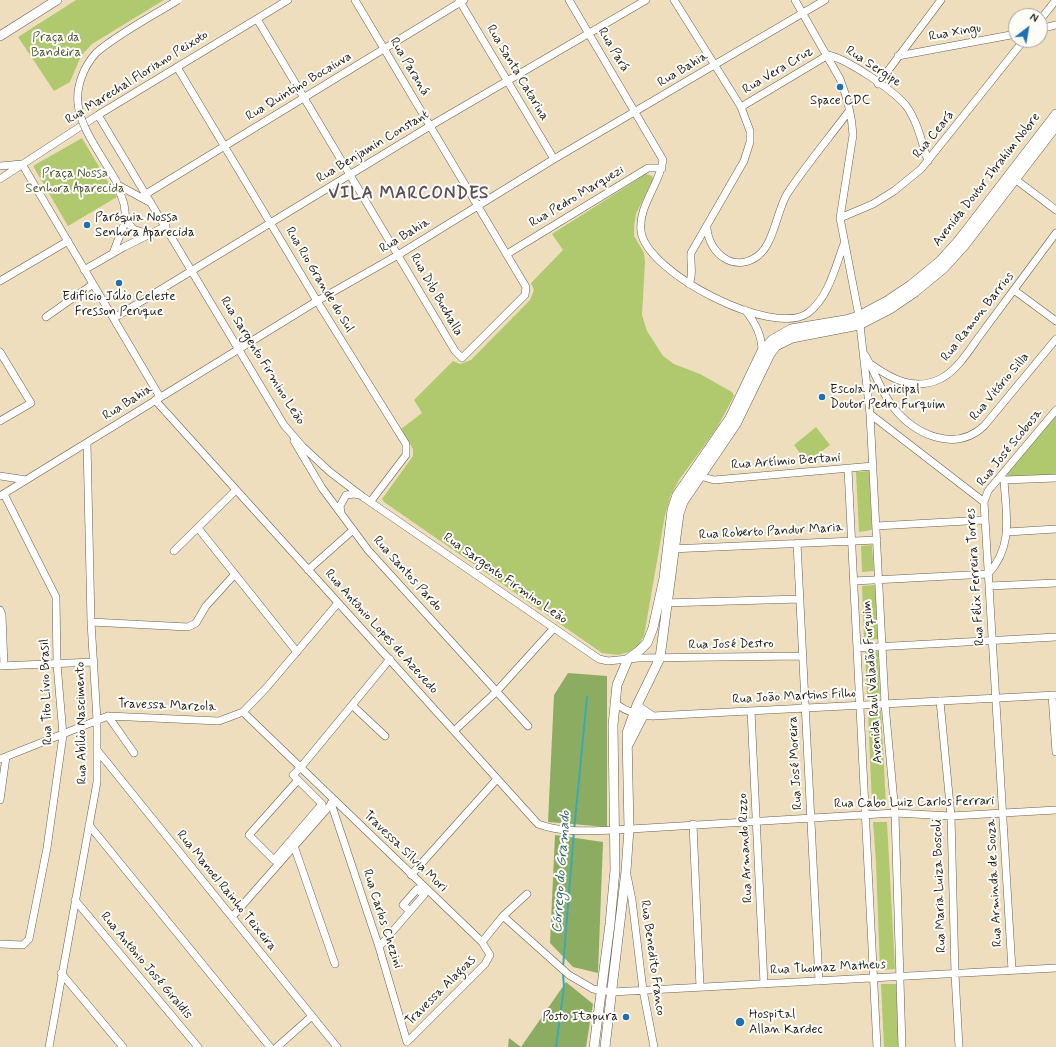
<!DOCTYPE html>
<html>
<head>
<meta charset="utf-8">
<style>
	body { margin:0 }
	#map { position:relative; width:1056px; height:1047px; overflow:hidden; background:#efdebd; font-family:Mynerve,sans-serif }
	canvas { display:block }
	.north { position:absolute; left:1008px; top:8px; width:40px; height:40px; box-sizing:border-box; background:#fdfcf7; border:1px solid #a3a29f; border-radius:50%; rotate:31deg; font-size:11px; font-weight:700; line-height:16px; text-align:center; color:#1c1c1c }
	.north::after { content:''; display:block; margin:auto; width:14px; height:18px; background:#1f6fb2; clip-path:polygon(50% 0,100% 100%,50% 72%,0 100%) }
</style>
</head>
<body>
<div id="map">
<canvas width="1056" height="1047"></canvas>
<div class="north">N</div>
</div>
<script>
const ctx = document.querySelector('canvas').getContext('2d');
ctx.lineJoin = 'round';
function fill(path, color) { ctx.fillStyle = color; ctx.fill(path, 'evenodd'); }
function stroke(path, color, width, dash) { ctx.strokeStyle = color; ctx.lineWidth = width; ctx.lineCap = dash ? 'butt' : 'round'; ctx.setLineDash(dash || []); ctx.stroke(path); }
function write(font, color, halo, rows, align = 'center') {
  ctx.font = font + ' Mynerve,sans-serif'; ctx.lineWidth = 4; ctx.setLineDash([]); ctx.textBaseline = 'middle'; ctx.strokeStyle = halo; ctx.fillStyle = color; for (const [text, x, y, turn = 0] of rows) {
    ctx.save(); ctx.translate(x, y); ctx.rotate((+turn || 0) * Math.PI / 180); ctx.textAlign = isNaN(turn) ? turn : align; if (halo) ctx.strokeText(text, 0, 0); ctx.fillText(text, 0, 0); ctx.restore();
  }
}
fill(new Path2D(`
	M 76,0 L 164,0 L 92,44 L 81,56 L 70,82 L 54,91 L 18,37 Z
	M 82,138 L 117,197 L 68,226 L 33,166 Z
	M 646,174 L 652,176 L 653,179 L 636,214 L 634,227 L 634,236 L 644,253 L 645,262 L 642,315 L 647,331 L 663,356 L 674,364 L 700,374 L 732,392 L 734,396 L 717,428 L 679,480 L 671,495 L 665,515 L 644,636 L 636,650 L 618,655 L 602,653 L 384,502 L 382,499 L 413,456 L 413,449 L 401,429 L 422,413 L 414,400 L 453,361 L 460,364 L 471,360 L 530,300 L 534,290 L 531,283 L 563,250 L 552,234 Z
	M 1056,416 L 1056,476 L 1008,477 L 1007,474 Z
	M 816,427 L 830,445 L 807,463 L 794,445 Z
	M 869,471 L 872,530 L 859,532 L 856,472 Z
	M 872,545 L 874,571 L 862,572 L 861,546 Z
	M 875,585 L 878,639 L 864,640 L 862,586 Z
	M 878,651 L 880,694 L 867,695 L 865,652 Z
	M 881,710 L 886,805 L 872,806 L 868,711 Z
	M 873,822 L 887,822 L 895,969 L 880,970 L 876,862 Z
	M 881,984 L 896,984 L 899,1047 L 884,1047 Z`), '#b0c96e');
fill(new Path2D(`
	M 568,673 L 607,676 L 607,827 L 548,822 L 554,695 Z
	M 555,835 L 603,842 L 598,973 L 573,967 L 550,943 Z
	M 566,982 L 593,1004 L 586,1047 L 508,1047 L 509,1038 L 521,1047 Z`), '#8cad61');
stroke(new Path2D(`
	M 563,967 L 574,831 L 587,697
	M 556,1047 L 564,987 L 563,974`), '#39aab5', 2);
const minor = new Path2D(`
	M 459,0 L 554,159
	M 569,0 L 663,160 C 660,184 638,206 641,231 C 646,273 773,338 808,313 C 829,297 835,267 844,244
	M 674,0 L 741,107 L 750,131 L 750,142 L 744,161 L 691,253 C 690,264 694,274 689,284
	M 795,0 L 840,79 C 847,97 852,116 853,135 L 840,218 L 859,316 L 870,414 L 885,704 L 895,813 L 902,1047
	M 257,19 L 455,351 L 462,358 L 525,295 L 526,287 L 355,0
	M 1040,20 L 1056,0
	M 1040,29 L 1056,25
	M 828,55 C 847,59 895,91 907,107 C 918,123 922,143 928,161
	M 898,56 L 1016,34
	M 177,67 L 317,301 L 406,444 L 406,455 L 371,501
	M 878,84 L 941,0
	M 741,107 L 828,55
	M 98,115 L 284,425 L 303,447 L 330,472 L 363,497 L 599,659 L 608,661 L 638,658 L 802,656
	M 22,164 L 160,397
	M 0,166 L 22,164
	M 1011,176 L 1056,210
	M 0,179 L 98,115 L 288,0
	M 118,185 L 151,203
	M 146,194 L 464,0
	M 840,218 L 873,204 L 894,191 L 921,169 L 1024,40
	M 126,220 L 133,229 L 151,235
	M 707,228 C 709,254 735,274 759,255 C 774,242 777,211 787,194 C 806,165 829,138 849,111
	M 113,253 L 126,220 L 124,204 L 116,181
	M 507,254 L 648,168 L 662,168
	M 84,270 L 124,247 L 166,226
	M 0,281 L 68,241
	M 1014,290 L 1056,321
	M 745,310 C 755,322 762,335 762,351
	M 46,317 L 93,284
	M 114,318 L 430,126 L 646,0
	M 0,352 L 31,403 L 0,421
	M 865,355 C 875,372 881,392 893,407 C 915,435 955,453 984,426 L 1056,339
	M 872,365 C 893,380 915,391 940,379 C 957,371 970,349 981,334 C 1006,300 1031,267 1056,233
	M 155,400 L 538,824 C 562,833 588,831 614,830 L 895,813 L 951,816 L 1056,810
	M 870,414 L 984,502
	M 294,441 L 322,488 L 368,550 L 528,726
	M 848,469 L 877,1047
	M 0,476 L 26,480
	M 700,476 L 714,480 L 873,466
	M 1001,478 L 1004,480 L 1056,478
	M 0,496 L 317,301 L 398,255 L 554,159 L 825,0
	M 341,513 L 340,506 L 346,495 L 355,494 L 359,495
	M 876,526 L 985,520
	M 198,528 L 297,652
	M 1007,532 L 1056,529
	M 797,543 L 819,981
	M 670,549 L 877,540
	M 174,551 L 236,490
	M 308,570 L 353,530
	M 854,581 L 988,574 C 1014,546 1006,515 1004,480
	M 989,586 L 1056,583
	M 664,603 L 800,599
	M 0,610 L 2,615 L 4,666
	M 91,622 L 188,627 L 196,623 L 206,606 L 235,574
	M 857,648 L 1056,637
	M 0,666 L 94,662
	M 1052,695 L 1056,752
	M 940,701 L 951,816 L 955,974 L 959,1047
	M 616,704 C 627,712 639,716 653,716 L 1056,695
	M 637,705 L 653,716
	M 353,706 L 385,736
	M 751,711 L 764,984
	M 243,712 L 482,942 L 490,955 L 485,964 L 407,1042 L 379,947 L 331,803
	M 108,716 L 134,753
	M 454,731 L 496,692 L 554,628
	M 97,750 L 337,1047
	M 0,759 L 108,716 L 219,721 L 243,712 L 267,687 L 338,603
	M 298,780 L 249,835 L 274,860 L 322,804 L 293,775 L 301,767 L 390,659
	M 0,800 L 6,757
	M 693,824 L 700,987
	M 89,825 L 270,1047
	M 294,846 L 335,964
	M 411,875 L 497,779
	M 627,875 L 632,900 L 643,990 L 654,1047
	M 75,900 L 198,1047
	M 503,916 L 569,975 L 593,989 L 612,992 L 1056,968
	M 232,917 L 333,802
	M 482,942 L 503,916 L 527,894
	M 0,944 L 23,945 L 29,939 L 47,848 L 63,735 L 57,664 L 56,597 L 4,494
	M 379,947 L 424,895 L 417,889 L 403,905 L 410,911
	M 1012,970 L 984,502 L 988,491 L 1056,410
	M 61,973 L 123,1047
	M 49,1047 L 97,782 L 97,720 L 91,622 L 87,443
	M 277,1047 L 312,1016`);
const major = new Path2D(`
	M 0,36 L 57,0
	M 627,747 L 643,716
	M 594,1047 L 610,924 L 615,870 L 613,725 L 617,685 L 628,659 L 639,651 L 647,643 L 653,628 L 664,578 L 672,510 L 677,495 L 730,418 L 762,351 L 772,340 L 791,329 L 845,320 L 859,316 L 887,301 L 911,285 L 940,261 L 959,240 L 1056,114
	M 605,1047 L 626,871 L 629,829 L 627,733 L 637,705 L 660,658 L 679,514 L 683,502 L 736,424 L 770,354 L 776,346 L 792,338 L 859,325 L 890,309 L 915,292 L 944,268 L 964,246 L 1056,126`);
stroke(minor, '#666054', 8);
stroke(major, '#666054', 10);
stroke(minor, '#fff', 7);
stroke(major, '#fff', 9);
const minorBridge = new Path2D(`
	M 116,181 C 104,159 80,128 78,104 C 76,86 84,66 96,53 C 116,35 154,15 178,0`);
stroke(minorBridge, '#666054', 8, []);
stroke(minorBridge, '#fff', 7);
for (const [x, y, r, color] of [
	[840,87,4,"#1f6fb2"],
	[87,225,4,"#1f6fb2"],
	[119,283,4,"#1f6fb2"],
	[822,397,4,"#1f6fb2"],
	[626,1017,4,"#1f6fb2"],
	[740,1022,5,"#1f6fb2"]
]) { const dot = new Path2D(); dot.arc(x, y, r, 0, 2 * Math.PI); ctx.fillStyle = color; ctx.fill(dot); stroke(dot, '#fdfcf7', 1.5); }
write('13px', '#1c1c1c', '#fdfcf7', [
	["Rua Xingu",955,33,-10],
	["Rua Pará",613,50,59],
	["Rua Paraná",409,67,59],
	["Rua Sergipe",873,67,33],
	["Rua Bahia",683,70,-31],
	["Rua Vera Cruz",778,71,-31],
	["Rua Santa Catarina",517,73,59],
	["Rua Marechal Floriano Peixoto",137,78,-32],
	["Rua Quintino Bocaiuva",299,87,-31],
	["Rua Ceará",934,135,-51],
	["Rua Benjamin Constant",373,147,-31],
	["Avenida Doutor Ibrahim Nobre",987,180,-52],
	["Rua Pedro Marquezi",577,197,-31],
	["Rua Bahia",405,236,-31],
	["Rua Rio Grande do Sul",319,280,59],
	["Rua Dib Buchalla",436,295,60],
	["Rua Ramon Barrios",978,317,-52],
	["Rua Sargento Firmino Leão",262,361,58],
	["Rua Vitório Silla",1000,387,-50],
	["Rua Bahia",128,403,-32],
	["Rua José Scobosa",1010,448,-51],
	["Rua Artímio Bertani",786,462,-4],
	["Rua Roberto Pandur Maria",771,532,-3],
	["Rua Santos Pardo",407,574,48],
	["Rua Félix Ferreira Torres",976,577,-94],
	["Rua Sargento Firmino Leão",505,579,35],
	["Rua Antônio Lopes de Azevedo",381,632,48],
	["Rua José Destro",731,645,-1],
	["Avenida Raul Valadão Furquim",873,682,-94],
	["Rua Tito Lívio Brasil",47,692,-92],
	["Rua João Martins Filho",794,697,-3],
	["Travessa Marzola",167,706,2],
	["Rua Abílio Nascimento",82,723,-91],
	["Rua José Moreira",796,763,-93],
	["Rua Cabo Luiz Carlos Ferrari",914,803,-1],
	["Rua Armando Rizzo",746,848,-93],
	["Travessa Sílvia Mori",405,852,44],
	["Rua Arminda de Souza",995,883,-93],
	["Rua Maria Luiza Boscoli",940,886,-92],
	["Rua Manoel Rainho Teixeira",226,891,51],
	["Rua Carlos Chezini",382,919,72],
	["Rua Benedito Franco",652,958,82],
	["Rua Antônio José Giraldis",146,966,50],
	["Rua Thomaz Matheus",828,968,-3],
	["Travessa Alagoas",441,991,-45]
]);
write('13px', '#505939', '#fdfcf7', [
	["Praça da",56,38],
	["Bandeira",56,53],
	["Praça Nossa",75,174],
	["Senhora Aparecida",75,189]
]);
write('13px', '#1c1c1c', '#fdfcf7', [
	["Space CDC",840,101,"center"],
	["Paróquia Nossa",95,218],
	["Senhora Aparecida",95,233],
	["Edifício Júlio Celeste",119,297,"center"],
	["Fresson Peruque",119,312,"center"],
	["Escola Municipal",830,390],
	["Doutor Pedro Furquim",830,405],
	["Hospital",749,1015],
	["Allan Kardec",749,1030],
	["Posto Itapura",618,1017,"right"]
], 'left');
write('italic 14px', '#2a6368', '#fdfcf7', [
	["Córrego do Gramado",562,872,-86]
]);
ctx.letterSpacing = '1px';
write('bold 17px', '#5b505c', '#fdfcf7', [
	["VILA MARCONDES",409,194]
]);
ctx.letterSpacing = '0px';
</script>
</body>
</html>
